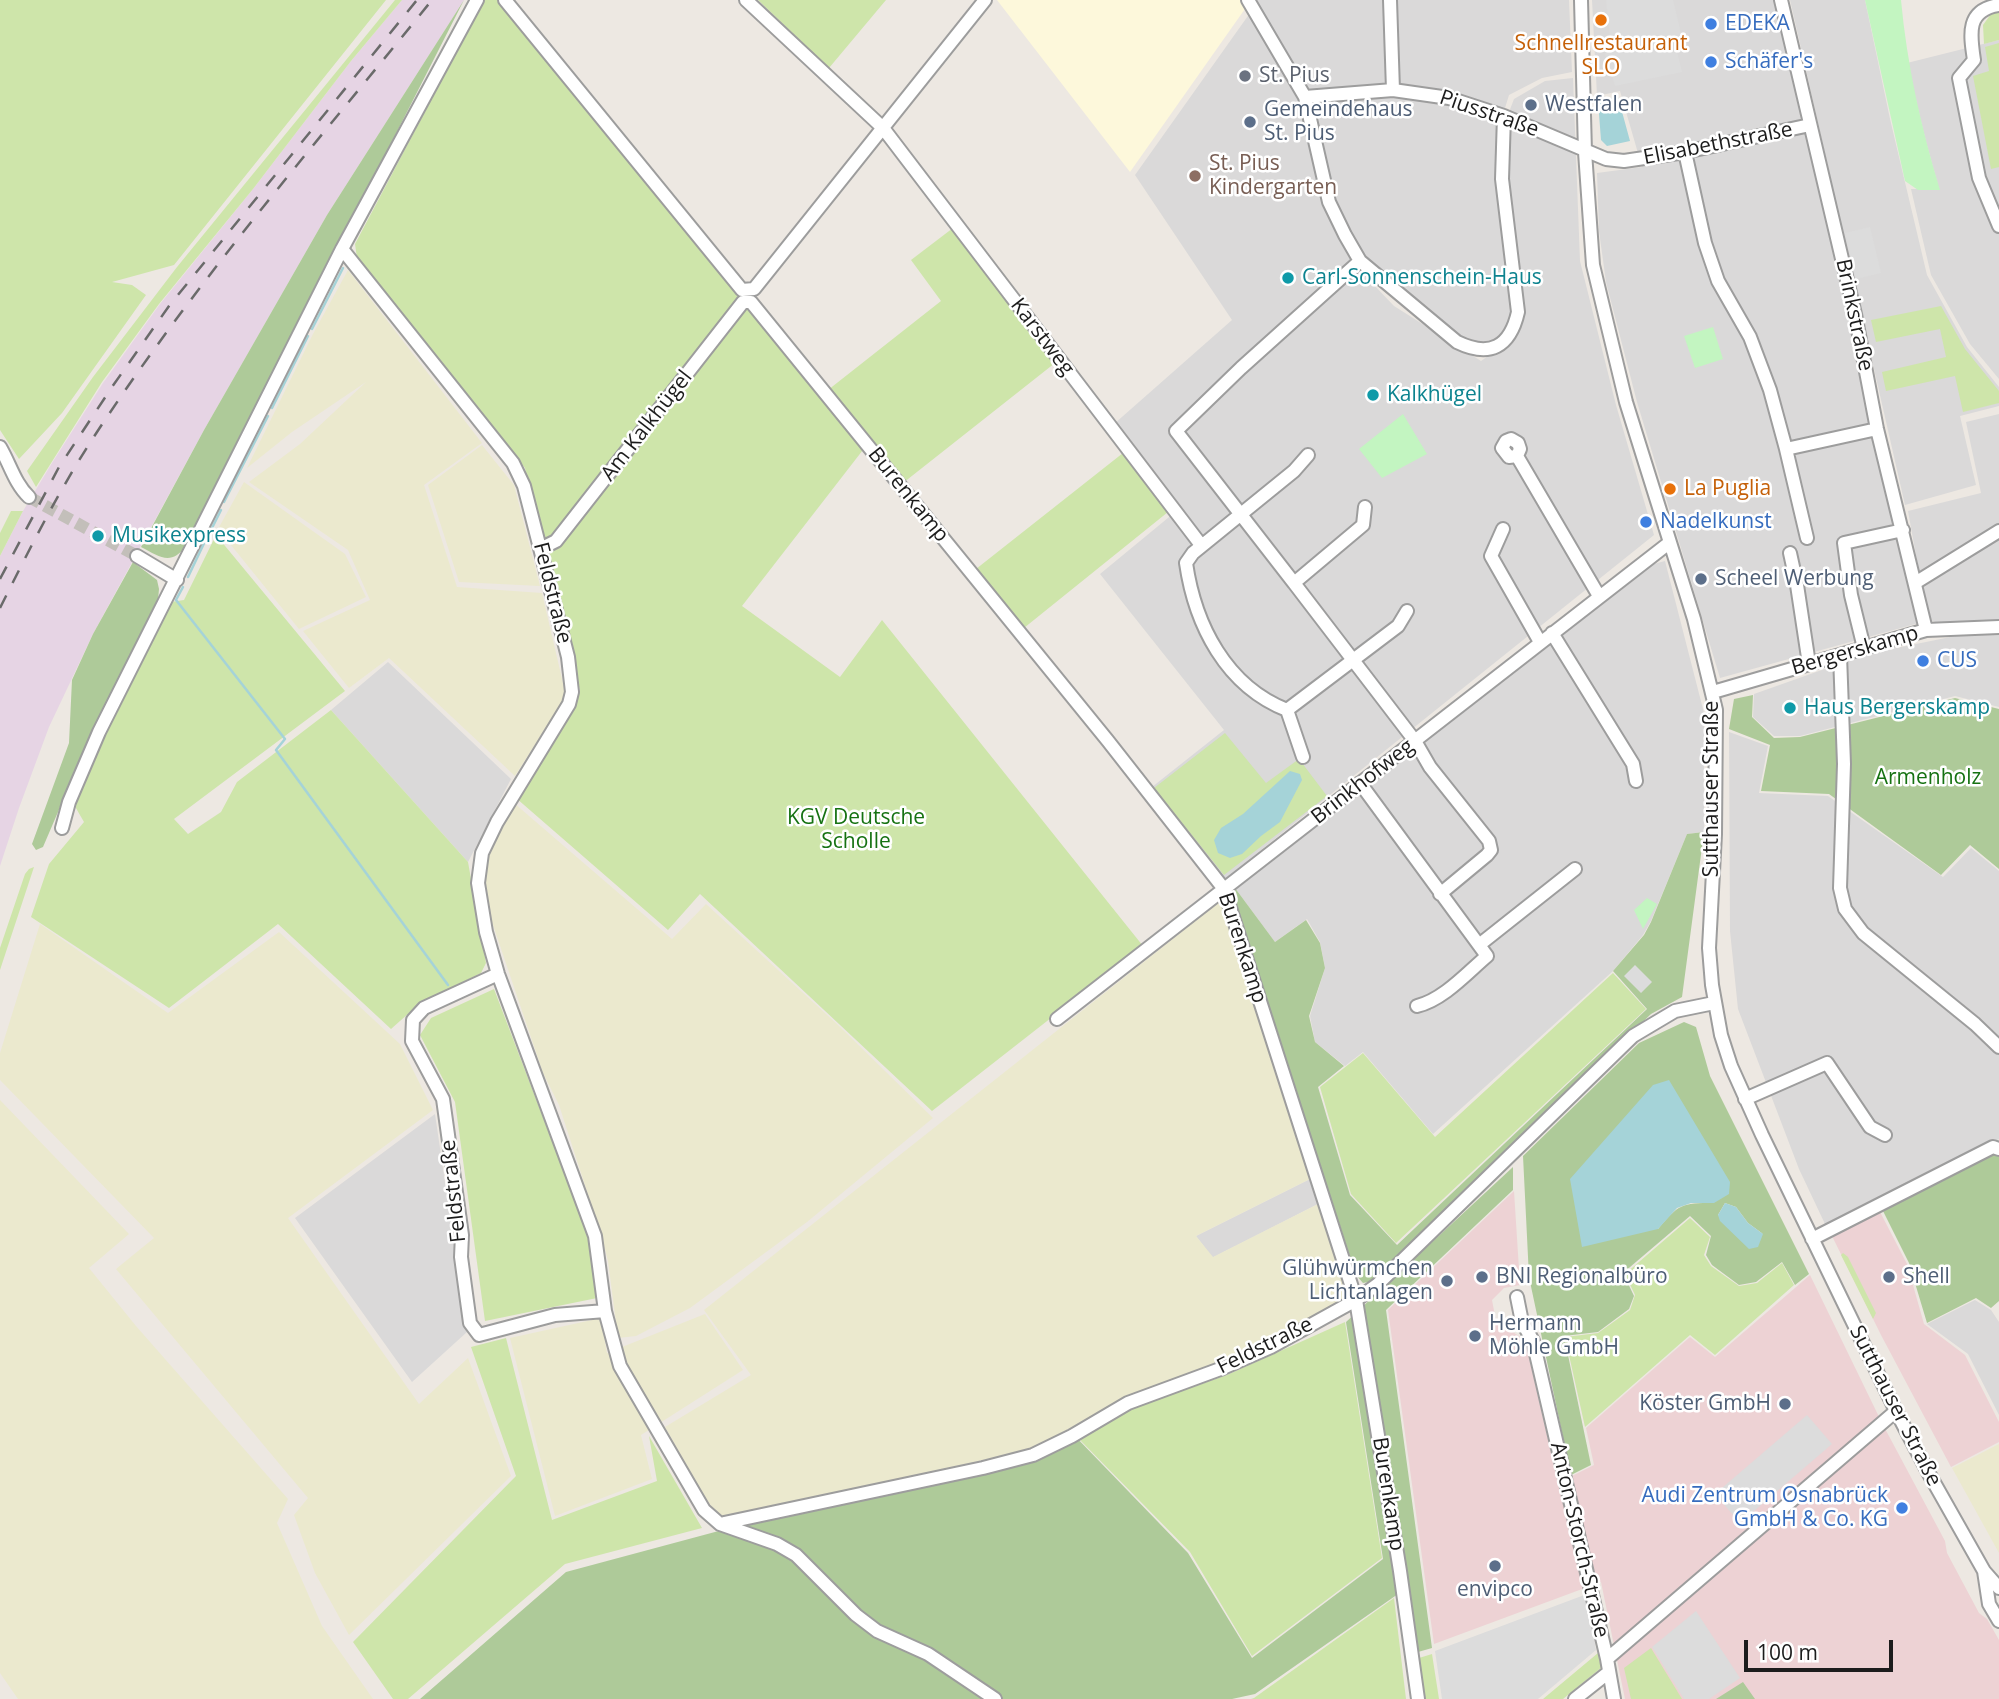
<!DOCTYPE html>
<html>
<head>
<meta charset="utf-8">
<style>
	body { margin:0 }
	#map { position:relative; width:1999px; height:1699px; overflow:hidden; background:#ede8e2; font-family:"Open Sans",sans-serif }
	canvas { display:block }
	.scale { position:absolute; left:1744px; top:1640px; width:149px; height:32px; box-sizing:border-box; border:4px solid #1c1c1c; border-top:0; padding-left:9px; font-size:21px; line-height:24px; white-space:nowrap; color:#1c1c1c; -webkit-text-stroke:5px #fff; paint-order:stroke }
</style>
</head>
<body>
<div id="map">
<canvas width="1999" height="1699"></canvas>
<div class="scale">100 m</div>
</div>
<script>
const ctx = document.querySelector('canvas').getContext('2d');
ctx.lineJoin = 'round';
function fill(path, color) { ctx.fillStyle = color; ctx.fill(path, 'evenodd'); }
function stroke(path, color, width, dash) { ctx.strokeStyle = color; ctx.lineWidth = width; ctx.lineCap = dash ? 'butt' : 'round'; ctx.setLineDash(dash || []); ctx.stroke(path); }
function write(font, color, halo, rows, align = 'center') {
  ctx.font = font + ' "Open Sans",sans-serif'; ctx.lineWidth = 5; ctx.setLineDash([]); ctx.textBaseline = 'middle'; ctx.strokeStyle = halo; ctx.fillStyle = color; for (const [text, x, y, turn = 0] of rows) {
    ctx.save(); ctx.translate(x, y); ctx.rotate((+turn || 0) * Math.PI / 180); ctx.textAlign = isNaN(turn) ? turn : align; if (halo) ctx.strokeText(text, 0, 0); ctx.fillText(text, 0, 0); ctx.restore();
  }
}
fill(new Path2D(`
	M 1251,0 L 1569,0 L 1572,72 L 1542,78 L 1509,95 L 1501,121 L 1513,304 L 1511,329 L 1481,354 L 1364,264 L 1345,228 L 1329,178 L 1308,96 Z
	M 1592,0 L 1776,0 L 1919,623 L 1720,678 L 1637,402 L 1606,282 L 1599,231 L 1597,173 L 1642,167 L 1620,91 L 1597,96 Z
	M 1790,0 L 1865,0 L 1890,119 L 1927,275 L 1967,347 L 1999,387 L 1999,406 L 1960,416 L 1976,485 L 1905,505 Z
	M 1250,13 L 1297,96 L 1326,209 L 1353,263 L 1394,306 L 1481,361 L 1504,345 L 1514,334 L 1506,120 L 1514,99 L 1545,81 L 1573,78 L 1580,261 L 1616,405 L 1654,535 L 1225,879 L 1152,787 L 1224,730 L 1100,574 L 1180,508 L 1114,424 L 1232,320 L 1135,175 Z
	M 1999,40 L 1999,379 L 1970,344 L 1931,275 L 1911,189 L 1939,189 L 1926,142 L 1907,63 Z
	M 1999,414 L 1999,622 L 1942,624 L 1932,621 L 1926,611 L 1908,511 L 1981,493 L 1966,422 Z
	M 1665,561 L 1704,713 L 1704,832 L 1687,834 L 1651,921 L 1643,935 L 1613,971 L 1433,1134 L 1363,1052 L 1345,1066 L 1315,1042 L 1310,1016 L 1325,968 L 1320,942 L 1307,919 L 1275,942 L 1235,888 L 1646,566 Z
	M 1975,632 L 1999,635 L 1999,707 L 1955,696 L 1800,736 L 1774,736 L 1753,717 L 1754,694 L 1867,654 Z
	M 388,662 L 511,779 L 468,862 L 331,710 Z
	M 1729,732 L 1768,746 L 1759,793 L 1828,796 L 1943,877 L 1971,848 L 1999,871 L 1999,1139 L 1825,1224 L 1799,1169 L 1738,1009 L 1730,931 Z
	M 435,1114 L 467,1332 L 412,1382 L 295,1218 Z
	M 1314,1177 L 1322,1202 L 1212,1258 L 1196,1236 Z
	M 1975,1300 L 1991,1310 L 1999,1322 L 1999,1415 L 1968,1354 L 1927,1324 Z`), '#dad9d9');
fill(new Path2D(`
	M 1514,1191 L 1520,1285 L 1504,1288 L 1492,1300 L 1496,1321 L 1525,1340 L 1558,1483 L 1594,1465 L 1586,1428 L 1690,1337 L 1715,1357 L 1810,1275 L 1882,1423 L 1945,1541 L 1947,1553 L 1979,1613 L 1987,1619 L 1999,1640 L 1999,1699 L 1625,1699 L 1601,1582 L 1434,1644 L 1388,1310 Z
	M 1878,1208 L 1907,1264 L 1924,1324 L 1965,1355 L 1999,1422 L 1999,1442 L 1951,1467 L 1881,1335 L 1831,1234 Z`), '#edd2d4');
fill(new Path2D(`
	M 402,0 L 464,0 L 327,215 L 204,430 L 93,634 L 49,727 L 19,808 L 0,866 L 0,556 L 23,511 L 52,463 L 103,383 L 160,304 L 253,189 L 351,61 Z`), '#e6d4e4');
fill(new Path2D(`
	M 997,0 L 1243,0 L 1247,6 L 1130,172 Z`), '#fdf8db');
fill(new Path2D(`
	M 348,270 L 482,443 L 424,485 L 457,587 L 542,593 L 566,696 L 515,776 L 389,658 L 349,688 L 303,631 L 370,600 L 348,550 L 249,482 L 300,444 L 366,382 L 292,432 L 247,468 L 313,334 Z
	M 482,445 L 514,485 L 540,586 L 459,582 L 428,485 Z
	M 244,482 L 345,554 L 366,597 L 299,629 L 218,529 Z
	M 514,803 L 672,939 L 706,904 L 838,1025 L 933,1118 L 807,1222 L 690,1308 L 636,1336 L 618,1338 L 608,1261 L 602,1238 L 559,1105 L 543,1073 L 491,919 L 484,884 L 489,844 Z
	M 1222,900 L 1314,1177 L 1196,1236 L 1213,1257 L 1322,1202 L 1351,1298 L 1231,1361 L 1124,1399 L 1031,1449 L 721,1520 L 704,1496 L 665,1427 L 751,1375 L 704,1310 Z
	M 40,924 L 168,1013 L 279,932 L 400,1044 L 433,1110 L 288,1218 L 419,1404 L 468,1358 L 511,1476 L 349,1635 L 315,1573 L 294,1515 L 308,1498 L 116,1269 L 154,1238 L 0,1080 L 0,1053 Z
	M 0,1100 L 129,1234 L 89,1268 L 136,1326 L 288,1499 L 277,1523 L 322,1626 L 373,1699 L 18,1699 L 0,1673 Z
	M 705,1314 L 743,1370 L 641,1435 L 652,1479 L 555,1516 L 510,1338 L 601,1318 L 607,1353 Z
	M 1999,1444 L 1999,1553 L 1952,1468 Z`), '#ebe9ce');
fill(new Path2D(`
	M 0,0 L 386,0 L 174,265 L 112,282 L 132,285 L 146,295 L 62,413 L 19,459 L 0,430 Z
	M 395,0 L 402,0 L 351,61 L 253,189 L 159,304 L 102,382 L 36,487 L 27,471 L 93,377 L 177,267 Z
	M 484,0 L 498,0 L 540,51 L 828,390 L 941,301 L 911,260 L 953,228 L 1055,363 L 903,483 L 976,569 L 1123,453 L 1168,512 L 1019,632 L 866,446 L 742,606 L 840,677 L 882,620 L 1143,946 L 932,1111 L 700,894 L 668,930 L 516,798 L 580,690 L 537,533 L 525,468 L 357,258 L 355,244 Z
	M 758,0 L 886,0 L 829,68 Z
	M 1999,12 L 1999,40 L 1984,44 L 1983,25 L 1991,14 Z
	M 1999,43 L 1999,167 L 1991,169 L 1973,76 L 1989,71 L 1985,47 Z
	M 1941,306 L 1965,349 L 1999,391 L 1999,403 L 1963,412 L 1955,376 L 1886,391 L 1882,372 L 1946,357 L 1940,329 L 1876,342 L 1871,320 Z
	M 11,511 L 23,511 L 0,556 L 0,533 Z
	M 216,535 L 345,691 L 174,819 L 188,834 L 221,812 L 237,782 L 331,710 L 468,862 L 486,963 L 481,973 L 418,1005 L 391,1029 L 278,924 L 169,1008 L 31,917 L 49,864 L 84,822 L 73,803 L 103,733 L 171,602 L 184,600 Z
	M 1225,733 L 1266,783 L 1299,759 L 1327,796 L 1224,875 L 1154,788 Z
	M 34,867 L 0,970 L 0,948 L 25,874 L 29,869 Z
	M 1613,973 L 1646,1009 L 1396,1243 L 1351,1194 L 1320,1087 L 1363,1053 L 1435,1137 Z
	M 494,989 L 589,1238 L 597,1298 L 485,1321 L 455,1102 L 420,1035 L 431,1018 Z
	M 1690,1218 L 1710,1237 L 1704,1255 L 1711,1266 L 1739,1286 L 1757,1283 L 1782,1263 L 1794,1285 L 1715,1355 L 1690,1335 L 1585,1427 L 1565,1337 L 1598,1333 L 1630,1310 L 1635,1295 L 1625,1274 Z
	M 1843,1253 L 1848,1257 L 1876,1313 L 1873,1319 L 1841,1255 Z
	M 1345,1322 L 1382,1558 L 1252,1656 L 1190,1552 L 1080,1440 L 1133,1408 L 1227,1375 Z
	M 506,1338 L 552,1520 L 657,1481 L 649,1436 L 702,1528 L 565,1564 L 408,1699 L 393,1699 L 353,1642 L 516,1476 L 471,1347 Z
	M 1394,1598 L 1406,1699 L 1251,1699 L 1254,1698 Z
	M 1651,1648 L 1682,1699 L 1631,1699 L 1624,1668 Z
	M 1598,1653 L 1601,1668 L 1563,1699 L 1543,1699 Z
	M 1432,1654 L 1439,1699 L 1425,1699 L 1419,1658 Z`), '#cee5aa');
fill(new Path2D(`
	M 464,0 L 186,546 C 171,566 160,557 141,547 L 204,430 L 327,215 Z
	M 133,562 L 157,580 L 159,589 L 158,600 L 94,728 L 43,847 L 36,850 L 32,844 L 69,743 L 72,680 L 93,634 Z
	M 1753,695 L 1752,717 L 1774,738 L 1800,737 L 1955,698 L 1999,709 L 1999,869 L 1970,845 L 1941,875 L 1829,794 L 1761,791 L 1770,745 L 1729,729 L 1734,699 Z
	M 1704,832 L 1682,997 L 1651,1014 L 1373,1281 L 1363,1283 L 1356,1275 L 1231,891 L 1235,888 L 1275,942 L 1306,920 L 1320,943 L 1325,968 L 1309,1016 L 1315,1042 L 1344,1066 L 1318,1087 L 1350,1195 L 1397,1245 L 1647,1009 L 1613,971 L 1644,935 L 1651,922 L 1687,834 Z
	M 1684,1022 L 1696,1027 L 1710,1076 L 1809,1274 L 1795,1285 L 1782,1262 L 1756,1282 L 1739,1285 L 1712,1265 L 1706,1255 L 1711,1236 L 1690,1216 L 1623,1273 L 1634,1296 L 1629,1309 L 1598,1332 L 1564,1336 L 1591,1465 L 1571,1475 L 1529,1277 L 1523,1156 L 1639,1043 ZM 1570,1179 L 1714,1203 C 1681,1203 1679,1204 1658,1229 ZM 1725,1203 L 1736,1207 L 1748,1223 L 1763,1234 L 1718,1215 Z
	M 1996,1152 L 1999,1155 L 1999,1301 L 1991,1308 L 1976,1298 L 1927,1323 L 1909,1263 L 1882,1209 Z
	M 1513,1167 L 1513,1190 L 1386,1310 L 1432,1648 L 1418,1652 L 1408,1587 L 1255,1694 L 1232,1699 L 420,1699 L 566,1572 L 741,1525 L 1023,1455 L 1072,1433 L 1188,1553 L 1252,1658 L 1383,1559 L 1346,1322 Z
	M 1743,1682 L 1755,1699 L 1716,1699 Z`), '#aeca99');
fill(new Path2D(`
	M 1865,0 L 1901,0 C 1907,65 1921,127 1940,190 L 1918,190 L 1905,181 Z
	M 1713,327 L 1723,359 L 1695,368 L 1684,336 Z
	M 1403,414 L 1427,454 L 1382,478 L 1359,449 Z
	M 1647,898 L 1657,904 L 1643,929 L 1634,910 Z`), '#c3f5c1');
fill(new Path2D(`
	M 1606,0 L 1673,0 L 1684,46 L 1676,48 L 1682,72 L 1615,86 L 1611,72 L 1607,73 L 1604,39 L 1610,37 Z
	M 1870,227 L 1881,273 L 1856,279 L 1845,233 Z
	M 1635,965 L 1652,982 L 1641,993 L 1624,976 Z
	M 1807,1415 L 1832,1444 L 1740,1523 L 1715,1494 Z
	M 1587,1594 L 1596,1650 L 1538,1699 L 1442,1699 L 1435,1651 Z
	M 1696,1611 L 1740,1678 L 1709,1699 L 1684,1699 L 1652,1647 Z`), '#dcdcdc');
fill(new Path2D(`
	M 1618,97 L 1630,141 L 1607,146 L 1601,140 L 1598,101 Z
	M 1290,771 L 1300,774 L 1302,780 L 1280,822 L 1261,836 L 1242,854 L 1230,858 L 1218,853 L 1214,840 L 1221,828 L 1243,814 Z
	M 1669,1080 L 1730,1182 L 1729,1194 L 1714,1203 L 1691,1203 L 1677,1208 L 1658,1229 L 1582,1247 L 1570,1179 L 1653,1085 Z
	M 1725,1203 L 1736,1207 L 1748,1223 L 1763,1234 L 1758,1247 L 1749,1249 L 1720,1221 L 1718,1215 Z`), '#a5d3d8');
stroke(new Path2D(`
	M 312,329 L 343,268
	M 272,408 L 308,336
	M 224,502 L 268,416
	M 211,530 L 221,510
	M 188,577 L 207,537
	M 183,587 L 176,600 L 285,739 L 276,750 L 448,985`), '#a5d3d8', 2.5);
stroke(new Path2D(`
	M 29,497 L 137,556`), '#c3bfba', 12, [12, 6]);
const minor = new Path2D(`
	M 505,0 L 742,290 L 754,289 L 985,0
	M 746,0 L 883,128 L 1201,545
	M 1248,0 L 1305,97 L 1329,202 L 1345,235 L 1360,261 L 1457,342 C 1490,358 1510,347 1518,312 L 1502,179 L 1504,116
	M 1390,0 L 1393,90
	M 1581,0 L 1585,152 L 1593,265 L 1626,402 L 1694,619 L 1716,710 L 1715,834 L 1709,948 L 1712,985 L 1721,1035 L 1731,1066 L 1762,1135 L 1896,1411 L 1928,1472 L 1984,1571 L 1999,1588
	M 1781,0 L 1855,314 L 1877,429 L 1926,630
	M 1999,5 C 1966,10 1970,34 1974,60 L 1959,78 L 1979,178 L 1999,226
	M 1305,97 L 1393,90 L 1449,98 L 1504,116 L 1606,159 L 1624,161 L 1685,152 L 1810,125
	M 1685,152 L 1705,243 L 1718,281 L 1750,337 L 1770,390 L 1786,449 L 1877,429
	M 342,249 L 513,463 L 524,486 L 568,657 L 572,692 L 569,704 L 497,822 L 482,853 L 478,883 L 486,932 L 498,974 L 595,1236 L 605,1311 L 620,1366 L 704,1510 L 720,1524 L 777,1544 L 796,1555 L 856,1615 L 877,1631 L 928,1654 L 995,1699
	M 1360,261 L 1241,368 L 1176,431 L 1294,583 L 1363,525 L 1365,507
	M 0,447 C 10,464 15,484 29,497
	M 1786,449 L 1807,538
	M 1517,456 L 1509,457 L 1502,448 L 1506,441 L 1511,439 L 1518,443 L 1520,449 L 1517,456 L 1599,596
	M 1503,529 L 1491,556 L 1540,642
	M 542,548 L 556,541 L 743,302 L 751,302 L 1108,741 L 1224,889 L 1356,1300 L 1400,1571 L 1418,1699
	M 1790,553 L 1797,585 L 1809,664
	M 137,556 L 177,580
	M 1294,583 L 1415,741 L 1430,767 L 1489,841 L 1491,850 L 1487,855 L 1440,894
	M 1915,583 L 1999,531
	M 1552,633 L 1633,764 L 1636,781
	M 1864,648 L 1851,595 L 1844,543 L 1903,530
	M 1840,655 L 1844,764 L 1840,888 L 1845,909 L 1863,933 L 1975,1024 L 1999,1047
	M 1713,692 L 1926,630 L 1999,627
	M 1287,710 L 1398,626 L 1407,611
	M 1303,757 L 1287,710 C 1226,686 1195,625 1186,563 L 1193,553 L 1294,471 L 1308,455
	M 1360,783 L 1487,956 C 1467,973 1443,1000 1417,1006
	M 62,828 L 69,802 L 99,732 L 342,249 L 477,0
	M 1479,945 L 1575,869
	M 498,974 L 424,1008 L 413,1020 L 412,1041 L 443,1099 L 462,1235 L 461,1257 L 470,1323 L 479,1335 L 555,1315 L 605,1311
	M 1057,1019 L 1669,543
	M 1745,1099 L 1827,1063 L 1870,1127 L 1885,1135
	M 1812,1239 L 1993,1147 L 1999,1149
	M 1517,1297 L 1522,1322 L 1533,1341 L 1607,1659 L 1614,1699
	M 724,1523 L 983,1468 L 1033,1455 L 1072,1436 L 1128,1403 L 1223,1368 L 1271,1347 L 1356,1300 L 1378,1284 L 1633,1036 L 1675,1011 L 1714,1003
	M 1984,1571 L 1989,1604 L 1999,1621
	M 1607,1659 L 1896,1411
	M 1575,1699 L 1609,1672`);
stroke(minor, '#9d9d9d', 16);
stroke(minor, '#fff', 12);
stroke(new Path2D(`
	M 0,579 L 59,467 L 112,387 L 169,306 L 417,0
	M 0,608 C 30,548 60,488 97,432 C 197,280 318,141 432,0`), '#6a6a6a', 2.5, [14, 14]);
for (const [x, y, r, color] of [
	[1601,20,7,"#e8710a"],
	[1711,24,7,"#3f7fe0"],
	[1711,62,7,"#3f7fe0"],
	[1245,76,7,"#6b7280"],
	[1531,105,7,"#5c6f8a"],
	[1250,122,7,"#5c6f8a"],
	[1195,176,7,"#8d6e63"],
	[1288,278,7,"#0f9aa8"],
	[1373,395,7,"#0f9aa8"],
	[1670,489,7,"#e8710a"],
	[1646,522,7,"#3f7fe0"],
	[98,536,7,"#0f9aa8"],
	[1701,579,7,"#5c6f8a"],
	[1923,661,7,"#3f7fe0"],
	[1790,708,7,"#0f9aa8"],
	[1482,1277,7,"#5c6f8a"],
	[1889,1277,7,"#5c6f8a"],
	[1447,1281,7,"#5c6f8a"],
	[1475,1336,7,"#5c6f8a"],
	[1785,1404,7,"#5c6f8a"],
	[1902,1508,7,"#3f7fe0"],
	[1495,1566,7,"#5c6f8a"]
]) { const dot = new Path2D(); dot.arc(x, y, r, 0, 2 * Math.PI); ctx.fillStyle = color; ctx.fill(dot); stroke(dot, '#fff', 2.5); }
write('21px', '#366cbe', '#fff', [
	["EDEKA",1725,24],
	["Schäfer's",1725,62],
	["Nadelkunst",1660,522],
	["CUS",1937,661],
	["Audi Zentrum Osnabrück",1888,1496,"right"],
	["GmbH & Co. KG",1888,1520,"right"]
], 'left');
write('21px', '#c56008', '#fff', [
	["Schnellrestaurant",1601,44],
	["SLO",1601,68],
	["La Puglia",1684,489,"left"]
]);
write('21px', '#5b616d', '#fff', [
	["St. Pius",1259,76]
], 'left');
write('21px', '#4e5e75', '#fff', [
	["Westfalen",1545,105],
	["Gemeindehaus",1264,110],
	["St. Pius",1264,134],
	["Scheel Werbung",1715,579],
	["Glühwürmchen",1433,1269,"right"],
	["Lichtanlagen",1433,1293,"right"],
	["BNI Regionalbüro",1496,1277],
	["Shell",1903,1277],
	["Hermann",1489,1324],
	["Möhle GmbH",1489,1348],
	["Köster GmbH",1771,1404,"right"],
	["envipco",1495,1590,"center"]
], 'left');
write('21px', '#1c1c1c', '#fff', [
	["Piusstraße",1489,114,19],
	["Elisabethstraße",1718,144,-11],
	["Brinkstraße",1854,315,78],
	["Karstweg",1042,337,53],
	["Am Kalkhügel",647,426,-52],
	["Burenkamp",908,495,51],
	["Feldstraße",552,593,76],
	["Bergerskamp",1855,651,-16],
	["Brinkhofweg",1363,782,-38],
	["Sutthauser Straße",1712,789,-90],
	["Burenkamp",1242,948,72],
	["Feldstraße",454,1191,-96],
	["Feldstraße",1265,1346,-26],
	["Sutthauser Straße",1895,1406,63],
	["Burenkamp",1388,1494,81],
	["Anton-Storch-Straße",1579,1540,77]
]);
write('21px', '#785e54', '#fff', [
	["St. Pius",1209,164],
	["Kindergarten",1209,188]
], 'left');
write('21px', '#0d838f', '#fff', [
	["Carl-Sonnenschein-Haus",1302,278],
	["Kalkhügel",1387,395],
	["Musikexpress",112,536],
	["Haus Bergerskamp",1804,708]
], 'left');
write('21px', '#167212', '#fff', [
	["Armenholz",1928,778],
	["KGV Deutsche",856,818],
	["Scholle",856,842]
]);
</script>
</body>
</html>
